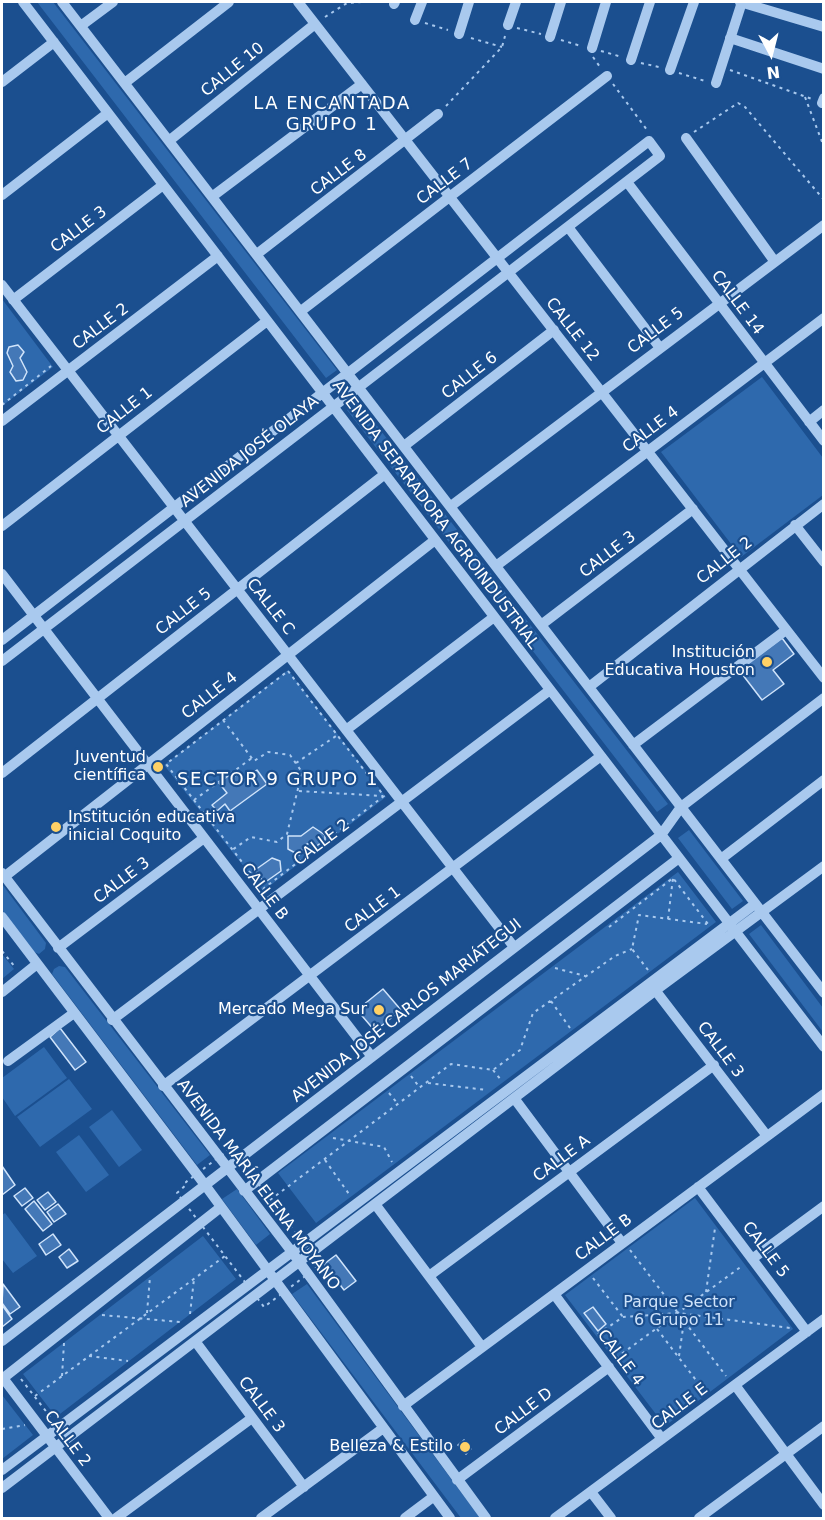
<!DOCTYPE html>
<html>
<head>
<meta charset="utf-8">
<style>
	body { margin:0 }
	#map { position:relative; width:825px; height:1520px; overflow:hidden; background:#1b4f8f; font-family:"DejaVu Sans",sans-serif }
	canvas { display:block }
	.frame { position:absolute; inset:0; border:3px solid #fff; pointer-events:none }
	.north { position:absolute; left:741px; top:24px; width:60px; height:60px; -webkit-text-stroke:4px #1b4f8f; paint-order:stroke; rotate:173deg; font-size:16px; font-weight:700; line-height:24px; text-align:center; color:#fff }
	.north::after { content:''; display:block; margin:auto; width:21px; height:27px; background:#fff; clip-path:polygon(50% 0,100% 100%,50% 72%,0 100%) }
</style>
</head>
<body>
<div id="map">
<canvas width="825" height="1520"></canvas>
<div class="frame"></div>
<div class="north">N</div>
</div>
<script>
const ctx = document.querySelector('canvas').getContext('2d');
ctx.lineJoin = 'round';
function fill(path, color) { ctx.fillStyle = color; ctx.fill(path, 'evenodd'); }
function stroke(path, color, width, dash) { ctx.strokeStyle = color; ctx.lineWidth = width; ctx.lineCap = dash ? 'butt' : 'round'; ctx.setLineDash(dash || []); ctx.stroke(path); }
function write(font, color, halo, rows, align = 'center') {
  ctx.font = font + ' "DejaVu Sans",sans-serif'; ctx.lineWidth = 4.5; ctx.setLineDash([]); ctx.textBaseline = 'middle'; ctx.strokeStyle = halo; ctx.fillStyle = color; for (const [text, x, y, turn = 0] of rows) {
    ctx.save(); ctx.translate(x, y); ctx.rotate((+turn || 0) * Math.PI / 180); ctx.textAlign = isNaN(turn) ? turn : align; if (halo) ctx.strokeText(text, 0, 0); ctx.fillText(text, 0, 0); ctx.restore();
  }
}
fill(new Path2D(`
	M 37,2 L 53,2 L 337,370 L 326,378 Z
	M 2,299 L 53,367 L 2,406 Z
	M 762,377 L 823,458 L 823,495 L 741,557 L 661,452 Z
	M 358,401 L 668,804 L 657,812 L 347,410 Z
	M 288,670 L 386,797 L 263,891 L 164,765 Z
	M 689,830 L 743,901 L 732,909 L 678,838 Z
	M 678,872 L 716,922 L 316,1223 L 278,1173 Z
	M 2,884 L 46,943 L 45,949 L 39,954 L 34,952 L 2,910 Z
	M 761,925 L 823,1008 L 823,1032 L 749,934 Z
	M 2,954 L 14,969 L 2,979 Z
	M 59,966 L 65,967 L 210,1155 L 197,1165 L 52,974 L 54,969 Z
	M 44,1047 L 67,1078 L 15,1116 L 2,1097 L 2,1078 Z
	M 69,1079 L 92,1109 L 40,1147 L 17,1117 Z
	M 112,1110 L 142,1150 L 119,1167 L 89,1127 Z
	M 79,1135 L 109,1175 L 86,1192 L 56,1152 Z
	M 237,1189 L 270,1234 L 256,1245 L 222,1199 Z
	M 695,1198 L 793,1329 L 665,1426 L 565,1295 Z
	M 5,1213 L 37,1256 L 13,1273 L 2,1259 L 2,1215 Z
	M 203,1236 L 236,1279 L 56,1417 L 23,1374 Z
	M 307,1284 L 480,1518 L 461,1518 L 292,1294 Z
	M 2,1395 L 33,1435 L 2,1459 Z`), '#2e69ad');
const building = new Path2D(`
	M 18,345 L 24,352 L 20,358 L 27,372 L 23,380 L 16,381 L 10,372 L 13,366 L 7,353 L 9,347 Z
	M 782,638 L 794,654 L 773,670 L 784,684 L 762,700 L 739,670 Z
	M 257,770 L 267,784 L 230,811 L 225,804 L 217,811 L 212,805 L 227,793 L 219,783 L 232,773 L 235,776 L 238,774 L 243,780 Z
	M 313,827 L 325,835 L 325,840 L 315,847 L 310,843 L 305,845 L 299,855 L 288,849 L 288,836 L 301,836 Z
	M 272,858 L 280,861 L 281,871 L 264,883 L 255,870 Z
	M 383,989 L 401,1010 L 375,1031 L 357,1010 Z
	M 60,1028 L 86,1062 L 75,1070 L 50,1037 Z
	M 2,1166 L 15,1185 L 2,1195 Z
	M 25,1188 L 33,1198 L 22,1206 L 14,1196 Z
	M 48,1192 L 56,1202 L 45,1210 L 37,1200 Z
	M 34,1201 L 52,1224 L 43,1231 L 25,1209 Z
	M 58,1204 L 66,1214 L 54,1222 L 47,1212 Z
	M 53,1234 L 61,1245 L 46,1255 L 39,1244 Z
	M 69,1249 L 78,1261 L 67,1268 L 59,1257 Z
	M 336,1255 L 356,1281 L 344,1290 L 324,1264 Z
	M 3,1284 L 20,1307 L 10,1314 L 2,1303 Z
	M 2,1305 L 12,1319 L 2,1327 Z
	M 593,1307 L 606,1324 L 598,1331 L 584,1313 Z
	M 464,1440 L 471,1449 L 466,1454 L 458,1445 Z`);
fill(building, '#4478b7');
stroke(building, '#cfe3fa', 1.5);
stroke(new Path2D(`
	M 325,17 L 347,3 L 363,2
	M 425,23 L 448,30
	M 517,28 L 541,34
	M 471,38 L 502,47
	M 561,40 L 581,46
	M 601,51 L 622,57
	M 593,57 L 600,67
	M 641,63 L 659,67
	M 730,70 L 812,99
	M 679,73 L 705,81
	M 613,84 L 647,130
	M 805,97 L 824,147
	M 446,106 L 502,47 L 505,36
	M 694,132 L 738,103 L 745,107 L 824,200
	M 2,405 L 51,366
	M 288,671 L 384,796 L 263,889 L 166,764 Z
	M 223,720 L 254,761 L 268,752 L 290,755 L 302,772 L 287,834 L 277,842 L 251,837 L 232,850
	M 296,763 L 336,736
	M 299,791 L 383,796
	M 194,800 L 252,758
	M 668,919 L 673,878
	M 609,927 L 673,878 L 708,924 L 706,926
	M 2,951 L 15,967
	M 555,968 L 585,976
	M 648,970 L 632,949 L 639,915 L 707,924
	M 551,1001 L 570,1028
	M 493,1070 L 501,1080
	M 411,1076 L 420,1088
	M 428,1083 L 487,1090
	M 389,1093 L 398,1104
	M 333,1138 L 384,1147 L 392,1162
	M 231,1148 L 320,1265 L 264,1307 L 177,1193 L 187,1184 L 186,1182 Z
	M 325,1160 L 349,1194
	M 270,1200 L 451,1064 L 493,1070 L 520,1050 L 533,1013 L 615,956 L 632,949
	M 630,1250 L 726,1376
	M 593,1278 L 623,1317
	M 706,1292 L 715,1228
	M 147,1313 L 150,1277
	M 190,1314 L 194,1279
	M 102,1315 L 180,1322
	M 657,1329 L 705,1392
	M 598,1334 L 623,1317 L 678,1313 L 790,1328
	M 89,1356 L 128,1361
	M 679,1356 L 684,1321
	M 616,1358 L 742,1266
	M 62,1376 L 64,1343
	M 21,1379 L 52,1419
	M 35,1396 L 225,1256
	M 2,1429 L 25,1425`), '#a9c9ee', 2, [3, 4.5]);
stroke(new Path2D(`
	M 23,2 L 824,1047
	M 62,2 L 824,993
	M 298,2 L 824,678
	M 740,2 L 824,27
	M 394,4 L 395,2
	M 415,20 L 422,2
	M 82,25 L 113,2
	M 508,25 L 516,2
	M 459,34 L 469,2
	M 550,37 L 561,2
	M 730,38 L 824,69
	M 592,48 L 606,2
	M 631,60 L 650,2
	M 670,70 L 694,2
	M 2,82 L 54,42
	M 126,82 L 229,2
	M 716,83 L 742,2
	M 822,103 L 824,98
	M 686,138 L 775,262
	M 170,140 L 315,24
	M 627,182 L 824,441
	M 2,195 L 108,113
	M 213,196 L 362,84
	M 568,227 L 660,348
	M 257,254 L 438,114
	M 2,285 L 514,947
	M 13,300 L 163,185
	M 301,311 L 607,76
	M 2,421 L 218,256
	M 809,422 L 824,410
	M 404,446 L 554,330
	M 451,506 L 824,225
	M 795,525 L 824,562
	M 2,526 L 267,321
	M 496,566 L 824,318
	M 2,574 L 372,1057
	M 541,625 L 693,509
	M 2,640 L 649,141 L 660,156 L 2,661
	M 589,687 L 824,504
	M 346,730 L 494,617
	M 633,745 L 786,630
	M 2,773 L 385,474
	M 721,859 L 824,780
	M 2,873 L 292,1252 L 486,1518
	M 4,877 L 435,540
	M 2,917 L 205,1185 L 450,1518
	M 58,948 L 204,838
	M 652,986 L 767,1136
	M 2,992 L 37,964
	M 112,1020 L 550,690
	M 8,1061 L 74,1013
	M 163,1086 L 601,756
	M 514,1098 L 622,1243
	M 698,1187 L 807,1332
	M 244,1191 L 679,858
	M 375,1204 L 482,1347
	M 752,1259 L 824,1206
	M 429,1276 L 714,1065
	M 554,1294 L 662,1439
	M 2,1341 L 661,835 L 681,807 L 824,698
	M 195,1341 L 304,1487
	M 3,1378 L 109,1518
	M 2,1379 L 221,1207
	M 735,1385 L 824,1505
	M 403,1406 L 824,1094
	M 2,1470 L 755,904
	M 457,1480 L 609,1367
	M 2,1488 L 656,990 L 824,866
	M 591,1492 L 611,1518
	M 116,1518 L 252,1418
	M 261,1518 L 382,1429
	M 405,1518 L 433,1497
	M 555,1518 L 824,1319
	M 699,1518 L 824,1426`), '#a9c9ee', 10);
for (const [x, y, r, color] of [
	[767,662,6,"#ffd166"],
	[158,767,6,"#ffd166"],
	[56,827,6,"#ffd166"],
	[379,1010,6,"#ffd166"],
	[465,1447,6,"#ffd166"]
]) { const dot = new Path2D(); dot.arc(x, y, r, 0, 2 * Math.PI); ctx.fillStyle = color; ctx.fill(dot); stroke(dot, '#1b4f8f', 2); }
write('16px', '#fff', '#1b4f8f', [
	["CALLE 10",233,70,-39],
	["CALLE 8",339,173,-37],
	["CALLE 7",445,182,-37],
	["CALLE 3",79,230,-37],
	["CALLE 14",737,303,53],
	["CALLE 2",101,327,-37],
	["CALLE 12",572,330,52],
	["CALLE 5",656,331,-37],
	["CALLE 6",470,376,-38],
	["CALLE 1",125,411,-38],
	["CALLE 4",651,430,-37],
	["AVENIDA JOSÉ OLAYA",250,452,-38],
	["AVENIDA SEPARADORA AGROINDUSTRIAL",435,515,53],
	["CALLE 3",608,555,-37],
	["CALLE 2",725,561,-38],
	["CALLE C",270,607,52],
	["CALLE 5",184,612,-38],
	["CALLE 4",210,696,-38],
	["CALLE 2",322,843,-37],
	["CALLE 3",122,881,-37],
	["CALLE B",264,892,53],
	["CALLE 1",373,910,-37],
	["AVENIDA JOSÉ CARLOS MARIÁTEGUI",407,1011,-38],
	["CALLE 3",720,1050,53],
	["CALLE A",562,1159,-37],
	["AVENIDA MARÍA ELENA MOYANO",258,1185,53],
	["CALLE B",604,1238,-37],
	["CALLE 5",765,1250,53],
	["CALLE 4",620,1358,53],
	["CALLE 3",261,1405,53],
	["CALLE E",680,1407,-37],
	["CALLE D",524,1412,-37],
	["CALLE 2",67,1439,53]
]);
write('16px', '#fff', '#1b4f8f', [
	["Institución",755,653],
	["Educativa Houston",755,671],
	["Juventud",146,758],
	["científica",146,776],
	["Institución educativa",68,818,"left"],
	["inicial Coquito",68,836,"left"],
	["Mercado Mega Sur",367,1010],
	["Belleza & Estilo",453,1447]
], 'right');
write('16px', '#cfe3fa', '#1b4f8f', [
	["Parque Sector",679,1303],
	["6 Grupo 11",679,1321]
]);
ctx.letterSpacing = '1.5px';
write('18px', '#fff', '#1b4f8f', [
	["LA ENCANTADA",332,104],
	["GRUPO 1",332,125],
	["SECTOR 9 GRUPO 1",278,780]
]);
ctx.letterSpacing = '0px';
</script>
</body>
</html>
